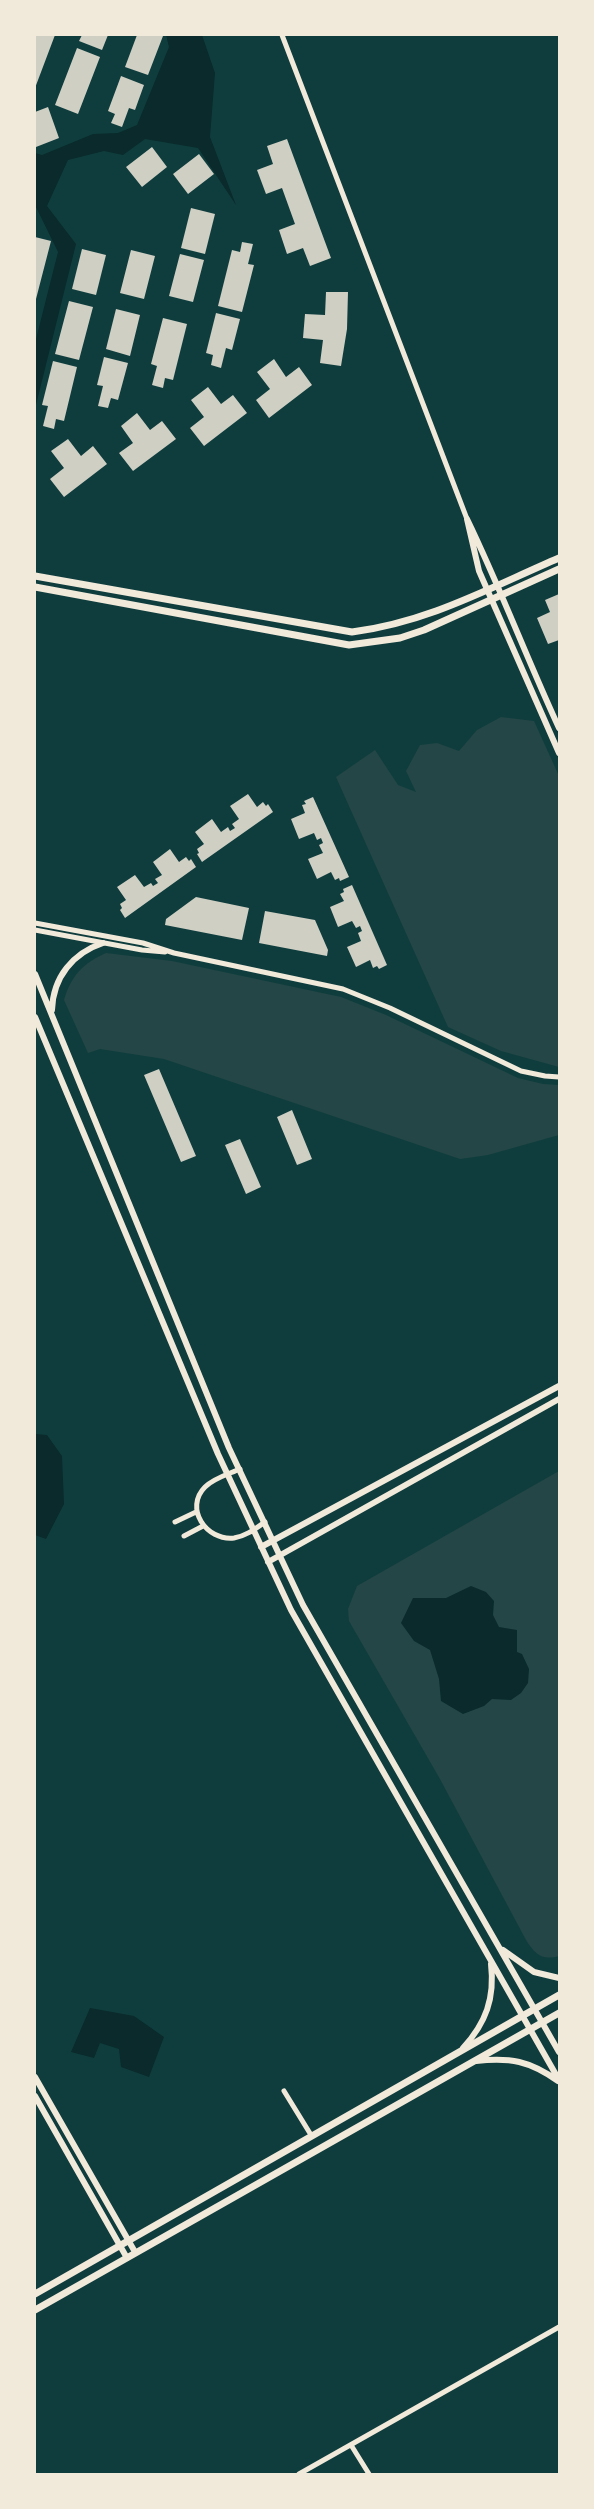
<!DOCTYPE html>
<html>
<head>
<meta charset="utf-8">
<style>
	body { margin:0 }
	#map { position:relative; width:594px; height:2509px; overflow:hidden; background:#0f3d3e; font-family:Jost,sans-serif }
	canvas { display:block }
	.frame { position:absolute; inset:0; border:36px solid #f1e9da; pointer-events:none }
</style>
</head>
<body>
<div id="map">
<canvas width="594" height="2509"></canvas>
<div class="frame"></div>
</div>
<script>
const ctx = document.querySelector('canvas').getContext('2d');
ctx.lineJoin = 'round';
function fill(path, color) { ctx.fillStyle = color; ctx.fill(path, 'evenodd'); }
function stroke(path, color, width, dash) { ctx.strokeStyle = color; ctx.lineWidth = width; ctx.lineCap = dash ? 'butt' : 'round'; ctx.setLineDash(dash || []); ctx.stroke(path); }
fill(new Path2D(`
	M 501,717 L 534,721 L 559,776 L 559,1067 L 501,1051 L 448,1027 L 336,777 L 375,750 L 398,785 L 416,792 L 406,771 L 420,745 L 437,743 L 459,751 L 477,730 Z
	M 106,953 L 172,961 L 341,997 L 386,1015 L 518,1078 L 543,1084 L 559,1085 L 559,1135 L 488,1155 L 460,1159 L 164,1059 L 100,1049 L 88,1053 L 64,1000 C 71,976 83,963 106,953 Z
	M 559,1471 L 559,1956 C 542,1961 535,1954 526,1940 L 440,1779 L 349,1621 L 348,1609 L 357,1586 Z`), '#244646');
fill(new Path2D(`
	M 166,35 L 202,35 L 215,73 L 210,137 L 236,205 L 198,148 L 145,139 L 123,155 L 104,151 L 68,160 L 47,206 L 76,244 L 35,409 L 35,343 L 58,252 L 35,205 L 35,153 L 42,155 L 93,134 L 118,133 L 137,125 L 169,47 Z
	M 35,1434 L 47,1435 L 62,1456 L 64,1504 L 46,1539 L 35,1535 Z
	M 471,1586 L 486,1592 L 494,1601 L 493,1615 L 499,1627 L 517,1630 L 517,1652 L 522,1654 L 529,1669 L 528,1683 L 521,1693 L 511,1700 L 492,1699 L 484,1706 L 463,1714 L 441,1701 L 439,1679 L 430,1650 L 414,1641 L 401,1623 L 413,1598 L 446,1598 Z
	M 90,2008 L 134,2016 L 164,2037 L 149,2077 L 121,2067 L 119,2049 L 100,2043 L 94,2058 L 71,2052 Z`), '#0a2a2b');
fill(new Path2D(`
	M 35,35 L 55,35 L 35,88 Z
	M 82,35 L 108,35 L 102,50 L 79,41 Z
	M 137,35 L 163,36 L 148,75 L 125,67 Z
	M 77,48 L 100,57 L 78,114 L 55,105 Z
	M 121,76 L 144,85 L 135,110 L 129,108 L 122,127 L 111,123 L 115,114 L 108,111 Z
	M 48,107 L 59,138 L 36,147 L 35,112 Z
	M 287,139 L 331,258 L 310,266 L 303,248 L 287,254 L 279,230 L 295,224 L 282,188 L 266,194 L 257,170 L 273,164 L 267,146 Z
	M 152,147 L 167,167 L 142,187 L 126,167 Z
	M 199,154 L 214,174 L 188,194 L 173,174 Z
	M 191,208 L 215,214 L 205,254 L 181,248 Z
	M 35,237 L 51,241 L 36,299 L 35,299 Z
	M 242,242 L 253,244 L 248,264 L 254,265 L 242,312 L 218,306 L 232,250 L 240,252 Z
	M 82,249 L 106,255 L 96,295 L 72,289 Z
	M 131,250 L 155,256 L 144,299 L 120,293 Z
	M 180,254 L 204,260 L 193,302 L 169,296 Z
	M 326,292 L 348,292 L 347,329 L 341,366 L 320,363 L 323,340 L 303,338 L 305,314 L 325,315 Z
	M 69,301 L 93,307 L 79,360 L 55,354 Z
	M 116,309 L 140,315 L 130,356 L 106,349 Z
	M 216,313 L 240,319 L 232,350 L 226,348 L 221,368 L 211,365 L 213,355 L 206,353 Z
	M 163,318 L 187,324 L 173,380 L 165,378 L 163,388 L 152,385 L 157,366 L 151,364 Z
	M 104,357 L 128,363 L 118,400 L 111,398 L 108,408 L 98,406 L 103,386 L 97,385 Z
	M 274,359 L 286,377 L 299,367 L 312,385 L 269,418 L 256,400 L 270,389 L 257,372 Z
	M 53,361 L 77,367 L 64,421 L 56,419 L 54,429 L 43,426 L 48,406 L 42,405 Z
	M 208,387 L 221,404 L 233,395 L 247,413 L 204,446 L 190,428 L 204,417 L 191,400 Z
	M 137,413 L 150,430 L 162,421 L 176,439 L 133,471 L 119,453 L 133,443 L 121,426 Z
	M 68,439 L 81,456 L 93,446 L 107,464 L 64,497 L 50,479 L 64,468 L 51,451 Z
	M 559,594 L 559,640 L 548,644 L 537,618 L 550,612 L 545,600 Z
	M 248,794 L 257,807 L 263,802 L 266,806 L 268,804 L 273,812 L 202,862 L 197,854 L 199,853 L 197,849 L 204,844 L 195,832 L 212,819 L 221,832 L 228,827 L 230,831 L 235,828 L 232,824 L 239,819 L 230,806 Z
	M 313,797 L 349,877 L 340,881 L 339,878 L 335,880 L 331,872 L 317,879 L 308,859 L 323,853 L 319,845 L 323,843 L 321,838 L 317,840 L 314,833 L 299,839 L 291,819 L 305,813 L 302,805 L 306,804 L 304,801 Z
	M 170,849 L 179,862 L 186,857 L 189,861 L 191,859 L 196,867 L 125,918 L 120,910 L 122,908 L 120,904 L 126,900 L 117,887 L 135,875 L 144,887 L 151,883 L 153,886 L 158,883 L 155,879 L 162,875 L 153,862 Z
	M 352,885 L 387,965 L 379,969 L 377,966 L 373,968 L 370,960 L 356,967 L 347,947 L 361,941 L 358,933 L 362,931 L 360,926 L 356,928 L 352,921 L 338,927 L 330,907 L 344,901 L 340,894 L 344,892 L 343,889 Z
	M 196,897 L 249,908 L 242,940 L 165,925 L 166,919 Z
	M 265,911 L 315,920 L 328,950 L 327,956 L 259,943 Z
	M 159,1069 L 196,1156 L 181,1162 L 144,1075 Z
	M 292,1110 L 312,1159 L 297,1165 L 277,1117 Z
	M 240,1139 L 261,1187 L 246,1194 L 225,1145 Z`), '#cfcfc3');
stroke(new Path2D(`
	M 282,35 L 467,519
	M 35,923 L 143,943 L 174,953 L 343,989 L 390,1008 L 521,1071 L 545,1076 L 559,1077
	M 35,930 L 142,950 L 165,952
	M 240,1469 C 229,1474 214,1478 205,1487 C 184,1508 206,1541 234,1538 C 246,1536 255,1529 265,1522
	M 175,1522 L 196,1512
	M 184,1536 L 203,1526
	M 284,2091 L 311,2135
	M 351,2445 L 369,2474
	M 299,2474 L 559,2327`), '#f1e9da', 5);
stroke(new Path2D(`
	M 559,728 C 527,659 500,587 467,519 L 479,571 L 559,753
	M 35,974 L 229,1448 L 303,1605 L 559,2052
	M 52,1010 C 53,977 73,953 103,943
	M 35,1017 L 218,1454 L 291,1610 L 559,2080
	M 261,1547 L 559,1386
	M 268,1562 L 559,1399
	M 503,1950 L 534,1972 L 559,1978
	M 463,2048 C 486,2023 495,1998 491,1964
	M 476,2061 C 510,2057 530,2061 558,2081
	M 35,2077 L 135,2252
	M 35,2096 L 127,2258`), '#f1e9da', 6);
stroke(new Path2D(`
	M 35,576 L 352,632 C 429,622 489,588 559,558
	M 35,587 L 349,645 L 400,638 L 424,630 L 559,569
	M 35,2294 L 559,1995
	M 35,2310 L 559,2013`), '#f1e9da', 7);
</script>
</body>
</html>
